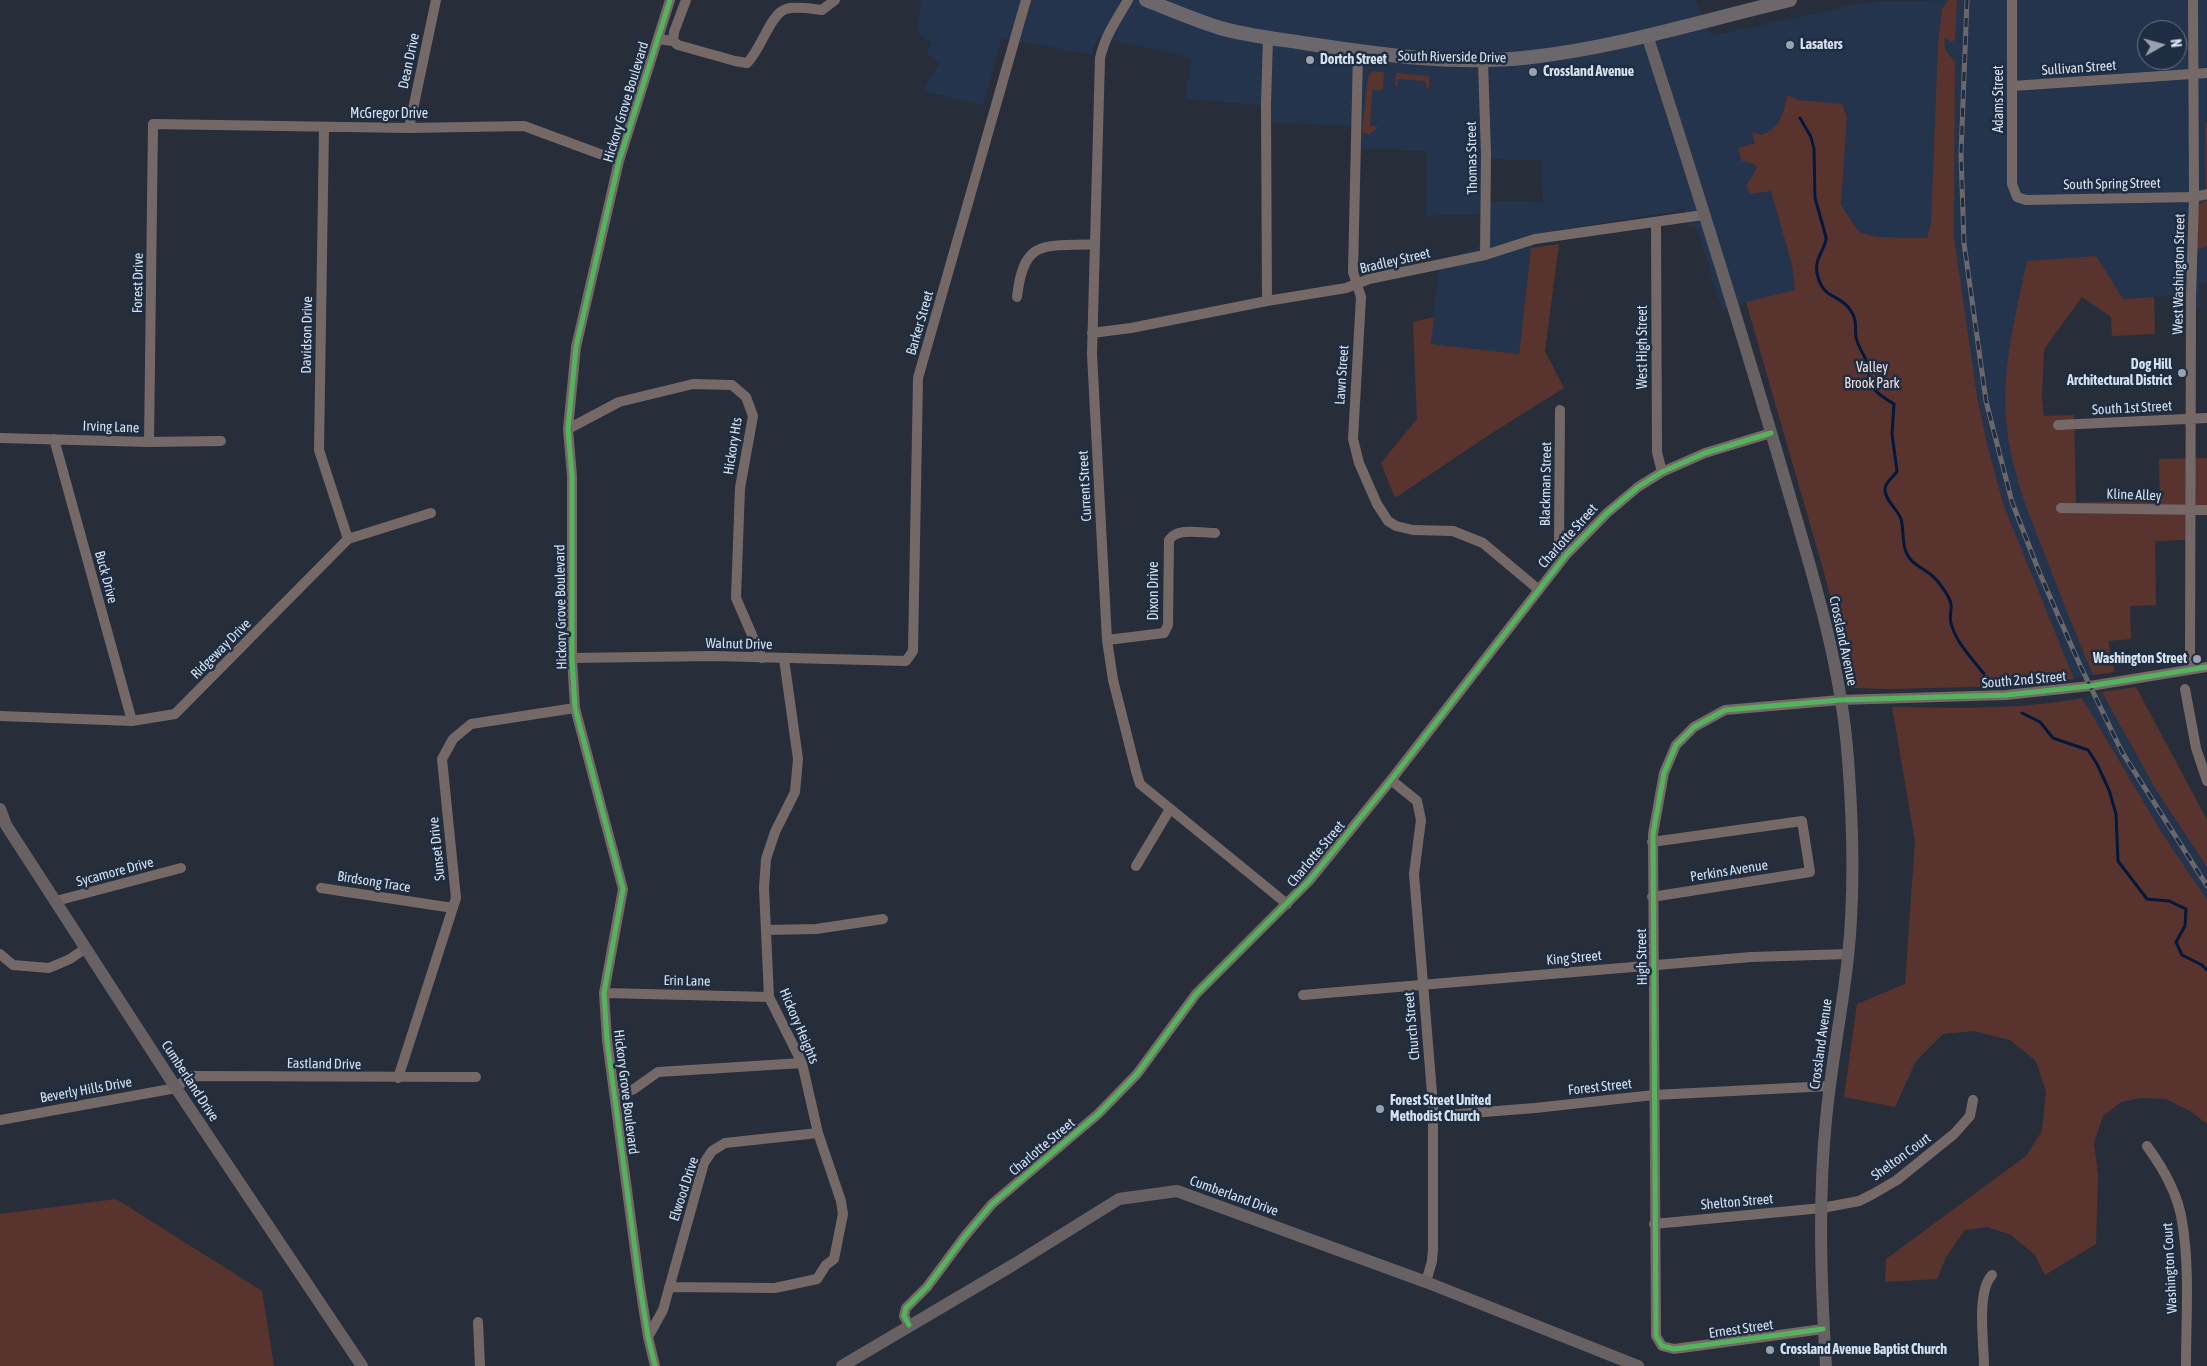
<!DOCTYPE html>
<html>
<head>
<meta charset="utf-8">
<style>
	body { margin:0 }
	#map { position:relative; width:2207px; height:1366px; overflow:hidden; background:#272e3a; font-family:"Asap Condensed",sans-serif }
	canvas { display:block }
	.north { position:absolute; left:2137px; top:20px; width:50px; height:50px; box-sizing:border-box; background:#1f2d42; border:1px solid #697587; border-radius:50%; rotate:83deg; font-size:14px; font-weight:700; line-height:20px; text-align:center; color:#d7e1ee }
	.north::after { content:''; display:block; margin:auto; width:18px; height:22px; background:#99a2af; clip-path:polygon(50% 0,100% 100%,50% 72%,0 100%) }
</style>
</head>
<body>
<div id="map">
<canvas width="2207" height="1366"></canvas>
<div class="north">N</div>
</div>
<script>
const ctx = document.querySelector('canvas').getContext('2d');
ctx.lineJoin = 'round';
function fill(path, color) { ctx.fillStyle = color; ctx.fill(path, 'evenodd'); }
function stroke(path, color, width, dash) { ctx.strokeStyle = color; ctx.lineWidth = width; ctx.lineCap = dash ? 'butt' : 'round'; ctx.setLineDash(dash || []); ctx.stroke(path); }
function write(font, color, halo, rows, align = 'center') {
  ctx.font = font + ' "Asap Condensed",sans-serif'; ctx.lineWidth = 5; ctx.setLineDash([]); ctx.textBaseline = 'middle'; ctx.strokeStyle = halo; ctx.fillStyle = color; for (const [text, x, y, turn = 0] of rows) {
    ctx.save(); ctx.translate(x, y); ctx.rotate((+turn || 0) * Math.PI / 180); ctx.textAlign = isNaN(turn) ? turn : align; if (halo) ctx.strokeText(text, 0, 0); ctx.fillText(text, 0, 0); ctx.restore();
  }
}
fill(new Path2D(`
	M 921,0 L 1695,0 L 1712,36 L 1867,2 L 1948,0 L 1942,9 L 1938,42 L 1931,223 L 1927,238 L 1876,237 L 1859,232 L 1841,205 L 1847,117 L 1844,107 L 1841,104 L 1799,100 L 1787,95 L 1784,112 L 1773,131 L 1762,135 L 1752,132 L 1755,143 L 1739,147 L 1757,168 L 1746,186 L 1771,191 L 1792,265 L 1795,290 L 1722,310 L 1697,230 L 1694,226 L 1689,226 L 1684,207 L 1677,211 L 1533,234 L 1519,354 L 1431,344 L 1439,260 L 1477,249 L 1480,242 L 1481,214 L 1426,216 L 1427,151 L 1361,149 L 1362,127 L 1270,122 L 1269,106 L 1185,99 L 1191,58 L 1099,37 L 1094,46 L 1093,55 L 1002,38 L 983,105 L 923,91 L 939,63 L 926,53 L 932,44 L 917,32 ZM 1491,159 L 1541,161 L 1543,202 L 1490,201 Z
	M 1957,0 L 2207,0 L 2206,200 L 2197,248 L 2207,246 L 2207,282 L 2199,283 L 2200,309 L 2175,308 L 2174,295 L 2123,299 L 2028,261 L 2013,324 L 2007,383 L 2065,608 L 2093,675 L 2074,679 L 2004,506 L 1988,448 L 1972,367 L 1954,237 L 1955,62 L 1943,43 L 1945,38 L 1955,39 ZM 2147,30 L 2177,30 L 2177,60 L 2147,60 Z
	M 2102,692 L 2156,790 L 2207,867 L 2207,900 L 2162,833 L 2082,698 Z`), '#23344c');
fill(new Path2D(`
	M 1948,0 L 1957,0 L 1955,39 L 1952,42 L 1945,38 C 1942,47 1949,54 1955,62 L 1954,237 L 1977,396 L 1988,448 L 2004,506 L 2074,679 L 2011,686 L 1890,689 L 1852,688 L 1849,684 L 1842,641 L 1823,569 L 1746,302 L 1795,290 L 1792,265 L 1771,191 L 1750,194 L 1746,186 L 1757,168 L 1754,164 L 1742,161 L 1738,148 L 1755,143 L 1752,132 L 1762,135 C 1780,128 1784,113 1787,95 L 1799,100 L 1842,104 L 1847,117 L 1841,205 L 1859,232 L 1876,237 L 1927,238 L 1931,223 L 1938,42 L 1942,9 Z
	M 1373,71 L 1384,72 L 1383,90 L 1372,90 L 1370,126 L 1378,127 L 1370,134 L 1362,133 L 1368,77 Z
	M 1396,73 L 1429,76 L 1429,87 L 1426,89 L 1426,81 L 1398,79 L 1397,87 L 1395,85 Z
	M 2205,123 L 2207,123 L 2207,246 L 2197,249 L 2198,206 L 2206,200 Z
	M 1559,244 L 1545,351 L 1564,388 L 1495,431 L 1395,498 L 1381,463 L 1417,419 L 1413,322 L 1434,317 L 1431,344 L 1519,354 L 1531,248 Z
	M 2096,256 L 2123,299 L 2154,297 L 2155,334 L 2112,336 L 2111,317 L 2082,297 L 2044,349 L 2042,398 L 2044,416 L 2074,415 L 2076,503 L 2160,499 L 2159,459 L 2207,458 L 2207,506 L 2186,508 L 2185,540 L 2155,541 L 2156,605 L 2130,606 L 2131,639 L 2108,641 L 2115,672 L 2093,675 C 2075,633 2058,590 2042,547 C 2025,505 2010,465 2006,419 C 2002,366 2016,312 2027,261 Z
	M 2136,687 L 2207,820 L 2207,867 L 2156,790 L 2102,692 Z
	M 2082,698 L 2162,833 L 2207,900 L 2207,1124 L 2190,1111 L 2166,1099 L 2141,1098 L 2121,1102 L 2103,1116 L 2094,1143 L 2098,1175 L 2096,1244 L 2045,1275 L 2035,1255 L 2011,1235 L 1988,1227 L 1965,1230 L 1946,1257 L 1937,1279 L 1885,1282 L 1886,1259 L 2026,1156 L 2042,1131 L 2046,1092 L 2036,1061 L 2010,1040 L 1974,1031 L 1943,1034 L 1916,1061 L 1895,1107 L 1844,1097 L 1857,1004 L 1905,984 L 1915,841 L 1892,707 C 1956,708 2019,710 2082,698 Z
	M 116,1199 L 262,1291 L 274,1366 L 0,1366 L 0,1214 Z`), '#59342e');
stroke(new Path2D(`
	M 1800,118 L 1811,137 L 1814,149 L 1815,198 L 1826,237 C 1827,249 1812,258 1818,277 C 1824,300 1841,294 1851,311 C 1857,319 1855,328 1856,337 C 1858,347 1863,353 1867,362 C 1869,367 1869,371 1869,377 C 1871,391 1883,397 1894,404 L 1892,434 L 1897,471 C 1894,477 1885,482 1885,489 C 1884,499 1898,510 1901,519 C 1905,534 1900,550 1913,562 C 1924,571 1934,574 1942,587 C 1945,591 1950,599 1951,604 C 1952,610 1949,617 1951,623 C 1956,643 1972,658 1984,674
	M 2022,713 L 2040,722 L 2053,738 L 2088,750 L 2097,764 L 2109,790 L 2116,814 L 2118,861 L 2147,899 L 2169,901 L 2186,909 L 2185,926 L 2176,942 L 2182,955 L 2202,965 L 2207,970`), '#04183b', 3);
stroke(new Path2D(`
	M 1128,0 C 1117,19 1105,36 1100,58 L 1092,354 L 1107,640 L 1113,680 L 1136,771 L 1140,784 L 1287,904
	M 2012,0 L 2012,184 L 2017,197 L 2026,200 L 2194,197 L 2207,194
	M 658,39 L 673,41 L 678,45 L 735,61 L 747,63 C 761,50 770,14 786,9 C 796,6 812,9 822,10 L 835,0
	M 673,41 L 674,32 L 686,0
	M 1358,52 L 1353,272 L 1361,297 L 1353,439 L 1359,463 L 1377,504 L 1388,521 L 1396,526 L 1413,530 L 1453,531 L 1483,543 L 1539,590
	M 1483,61 L 1486,155 L 1485,255
	M 2012,86 L 2207,73
	M 324,127 L 319,450 L 348,539
	M 409,128 L 436,0
	M 1656,222 L 1657,452 L 1662,472
	M 1017,297 C 1024,237 1044,247 1095,244
	M 1267,301 L 1266,104 L 1268,38
	M 1092,333 L 1131,328 L 1267,301 L 1346,288 L 1369,279 L 1485,255 L 1535,239 L 1703,215
	M 1560,410 L 1559,543 L 1560,550 L 1566,555
	M 2058,425 L 2207,418
	M 568,429 L 619,402 L 693,384 L 732,385 L 746,397 L 753,416 L 740,488 L 736,598 L 762,658
	M 0,438 L 149,442 L 221,441
	M 54,439 L 132,721
	M 149,442 L 153,124 L 409,128 L 524,126 L 619,161
	M 2061,508 L 2207,510
	M 1107,640 L 1164,633 L 1168,625 L 1169,540 C 1177,527 1201,533 1215,533
	M 572,658 L 713,656 L 906,661 L 913,651 L 918,378 L 1026,0
	M 2189,669 L 2190,660 L 2191,297 L 2194,197 L 2193,0
	M 2185,689 L 2196,748 L 2207,781
	M 0,716 L 132,721 L 175,714 L 348,539 L 431,513
	M 1391,780 L 1417,801 L 1421,820 L 1414,874 L 1433,1105 L 1433,1249 L 1432,1261 L 1426,1282
	M 1136,866 L 1170,809
	M 321,888 L 453,908
	M 1652,897 L 1810,872 L 1802,821 L 1652,842
	M 56,901 L 181,868
	M 766,930 L 816,929 L 883,919
	M 0,954 L 13,965 L 49,968 L 70,959 L 86,948
	M 604,993 L 769,997
	M 1303,995 L 1751,957 L 1848,954
	M 398,1078 L 456,898 L 442,759 L 453,739 L 471,724 L 575,708
	M 615,1096 L 634,1089 L 658,1072 L 802,1063
	M 1433,1116 L 1535,1108 L 1654,1095 L 1830,1086
	M 0,1120 L 176,1088 L 189,1076 L 476,1077
	M 2147,1146 C 2163,1168 2178,1194 2182,1221 C 2190,1267 2186,1319 2186,1366
	M 1654,1224 L 1822,1208 L 1859,1201 L 1873,1194 L 1897,1180 L 1954,1134 L 1970,1116 L 1973,1100
	M 669,1287 L 775,1288 L 817,1279 L 826,1265 L 834,1259 L 843,1214 L 841,1201 L 818,1133 L 802,1063 L 769,997 L 764,888 L 766,859 L 775,832 L 795,792 L 798,759 L 784,659
	M 478,1322 L 480,1366
	M 909,1325 L 904,1316 L 906,1308 L 927,1287 L 965,1236 L 992,1204 L 1098,1114 L 1137,1074 L 1196,994 L 1309,881 L 1391,780 L 1566,555 L 1607,513 L 1638,487 L 1662,472 L 1705,453 L 1771,433
	M 1823,1329 L 1674,1349 L 1662,1346 L 1656,1336 L 1653,834 L 1664,773 L 1676,745 L 1694,727 L 1725,710 L 1840,700 L 2006,695 L 2090,686 L 2207,667
	M 648,1337 L 663,1310 L 704,1163 L 712,1151 L 725,1143 L 818,1133
	M 655,1366 L 648,1337 L 639,1280 L 607,1040 L 604,993 L 623,889 L 575,708 L 572,658 L 572,476 L 568,429 L 576,347 L 619,161 L 670,0
	M 1984,1366 C 1984,1343 1976,1292 1992,1275`), '#756967', 10);
stroke(new Path2D(`
	M 1647,35 C 1694,180 1740,326 1783,473 C 1810,566 1841,661 1848,759 C 1853,824 1855,892 1848,957 C 1842,1012 1831,1065 1826,1120 C 1818,1201 1821,1285 1826,1366
	M 0,809 L 6,825 L 176,1088 L 362,1366
	M 842,1366 L 1013,1265 L 1119,1199 L 1177,1191 L 1426,1282 L 1638,1366`), '#686163', 12);
stroke(new Path2D(`
	M 1146,0 C 1169,9 1193,19 1217,27 C 1246,36 1279,39 1310,44 C 1383,55 1457,66 1532,57 C 1619,47 1705,20 1790,0`), '#6c676a', 14);
const rail = new Path2D(`
	M 1967,0 L 1961,154 L 1964,243 L 1986,401 L 2012,502 L 2040,574 L 2079,663 L 2122,752 L 2207,886`);
stroke(rail, '#6c676b', 5);
stroke(rail, '#1f2d42', 3, [9]);
stroke(new Path2D(`
	M 909,1325 L 904,1316 L 906,1308 L 927,1287 L 965,1236 L 992,1204 L 1098,1114 L 1137,1074 L 1196,994 L 1309,881 L 1391,780 L 1566,555 L 1607,513 L 1638,487 L 1662,472 L 1705,453 L 1771,433
	M 1823,1329 L 1674,1349 L 1662,1346 L 1656,1336 L 1653,834 L 1664,773 L 1676,745 L 1694,727 L 1725,710 L 1840,700 L 2006,695 L 2090,686 L 2207,667
	M 655,1366 L 648,1337 L 639,1280 L 607,1040 L 604,993 L 623,889 L 575,708 L 572,658 L 572,476 L 568,429 L 576,347 L 619,161 L 670,0`), '#56b35d', 5);
for (const [x, y, r, color] of [
	[1790,45,5,"#99a2af"],
	[1310,60,5,"#99a2af"],
	[1533,72,5,"#99a2af"],
	[2182,373,5,"#99a2af"],
	[2197,659,5,"#99a2af"],
	[1380,1109,5,"#99a2af"],
	[1770,1350,5,"#99a2af"]
]) { const dot = new Path2D(); dot.arc(x, y, r, 0, 2 * Math.PI); ctx.fillStyle = color; ctx.fill(dot); stroke(dot, '#1f2d42', 2); }
write('bold 14px', '#d7e1ee', '#1f2d42', [
	["Lasaters",1800,45],
	["Dortch Street",1320,60],
	["Crossland Avenue",1543,72],
	["Dog Hill",2172,365,"right"],
	["Architectural District",2172,381,"right"],
	["Washington Street",2187,659,"right"],
	["Forest Street United",1390,1101],
	["Methodist Church",1390,1117],
	["Crossland Avenue Baptist Church",1780,1350]
], 'left');
write('14px', '#d7e1ee', '#1f2d42', [
	["South Riverside Drive",1452,57,1],
	["Dean Drive",409,61,-78],
	["Sullivan Street",2079,68,-4],
	["Adams Street",1999,99,-90],
	["Hickory Grove Boulevard",626,102,-73],
	["McGregor Drive",389,114],
	["Thomas Street",1472,158,-91],
	["South Spring Street",2112,184,-1],
	["Bradley Street",1395,261,-13],
	["West Washington Street",2179,274,-89],
	["Forest Drive",138,283,-89],
	["Barker Street",920,323,-74],
	["Davidson Drive",307,335,-89],
	["West High Street",1643,347,-90],
	["Lawn Street",1342,375,-86],
	["South 1st Street",2132,408,-3],
	["Irving Lane",111,427,2],
	["Hickory Hts",733,446,-81],
	["Blackman Street",1546,484,-89],
	["Current Street",1085,486,-93],
	["Kline Alley",2134,495,2],
	["Charlotte Street",1568,536,-48],
	["Buck Drive",106,577,75],
	["Dixon Drive",1154,591,-90],
	["Hickory Grove Boulevard",561,607,-91],
	["Crossland Avenue",1843,641,78],
	["Walnut Drive",739,644,1],
	["Ridgeway Drive",221,649,-45],
	["South 2nd Street",2024,680,-5],
	["Sunset Drive",437,849,-96],
	["Charlotte Street",1316,854,-50],
	["Perkins Avenue",1729,871,-9],
	["Sycamore Drive",115,872,-15],
	["Birdsong Trace",374,882,9],
	["High Street",1642,957,-91],
	["King Street",1574,958,-5],
	["Erin Lane",687,981,1],
	["Hickory Heights",799,1026,67],
	["Church Street",1412,1026,-95],
	["Crossland Avenue",1821,1044,-82],
	["Eastland Drive",324,1064,1],
	["Cumberland Drive",190,1081,57],
	["Forest Street",1600,1087,-6],
	["Beverly Hills Drive",86,1090,-10],
	["Hickory Grove Boulevard",626,1092,83],
	["Charlotte Street",1042,1147,-40],
	["Shelton Court",1901,1157,-36],
	["Elwood Drive",684,1189,-72],
	["Cumberland Drive",1234,1196,20],
	["Shelton Street",1737,1202,-5],
	["Washington Court",2170,1268,-93],
	["Ernest Street",1741,1329,-8]
]);
write('14px', '#f2dfdb', '#1f2d42', [
	["Valley",1872,368],
	["Brook Park",1872,384]
]);
</script>
</body>
</html>
